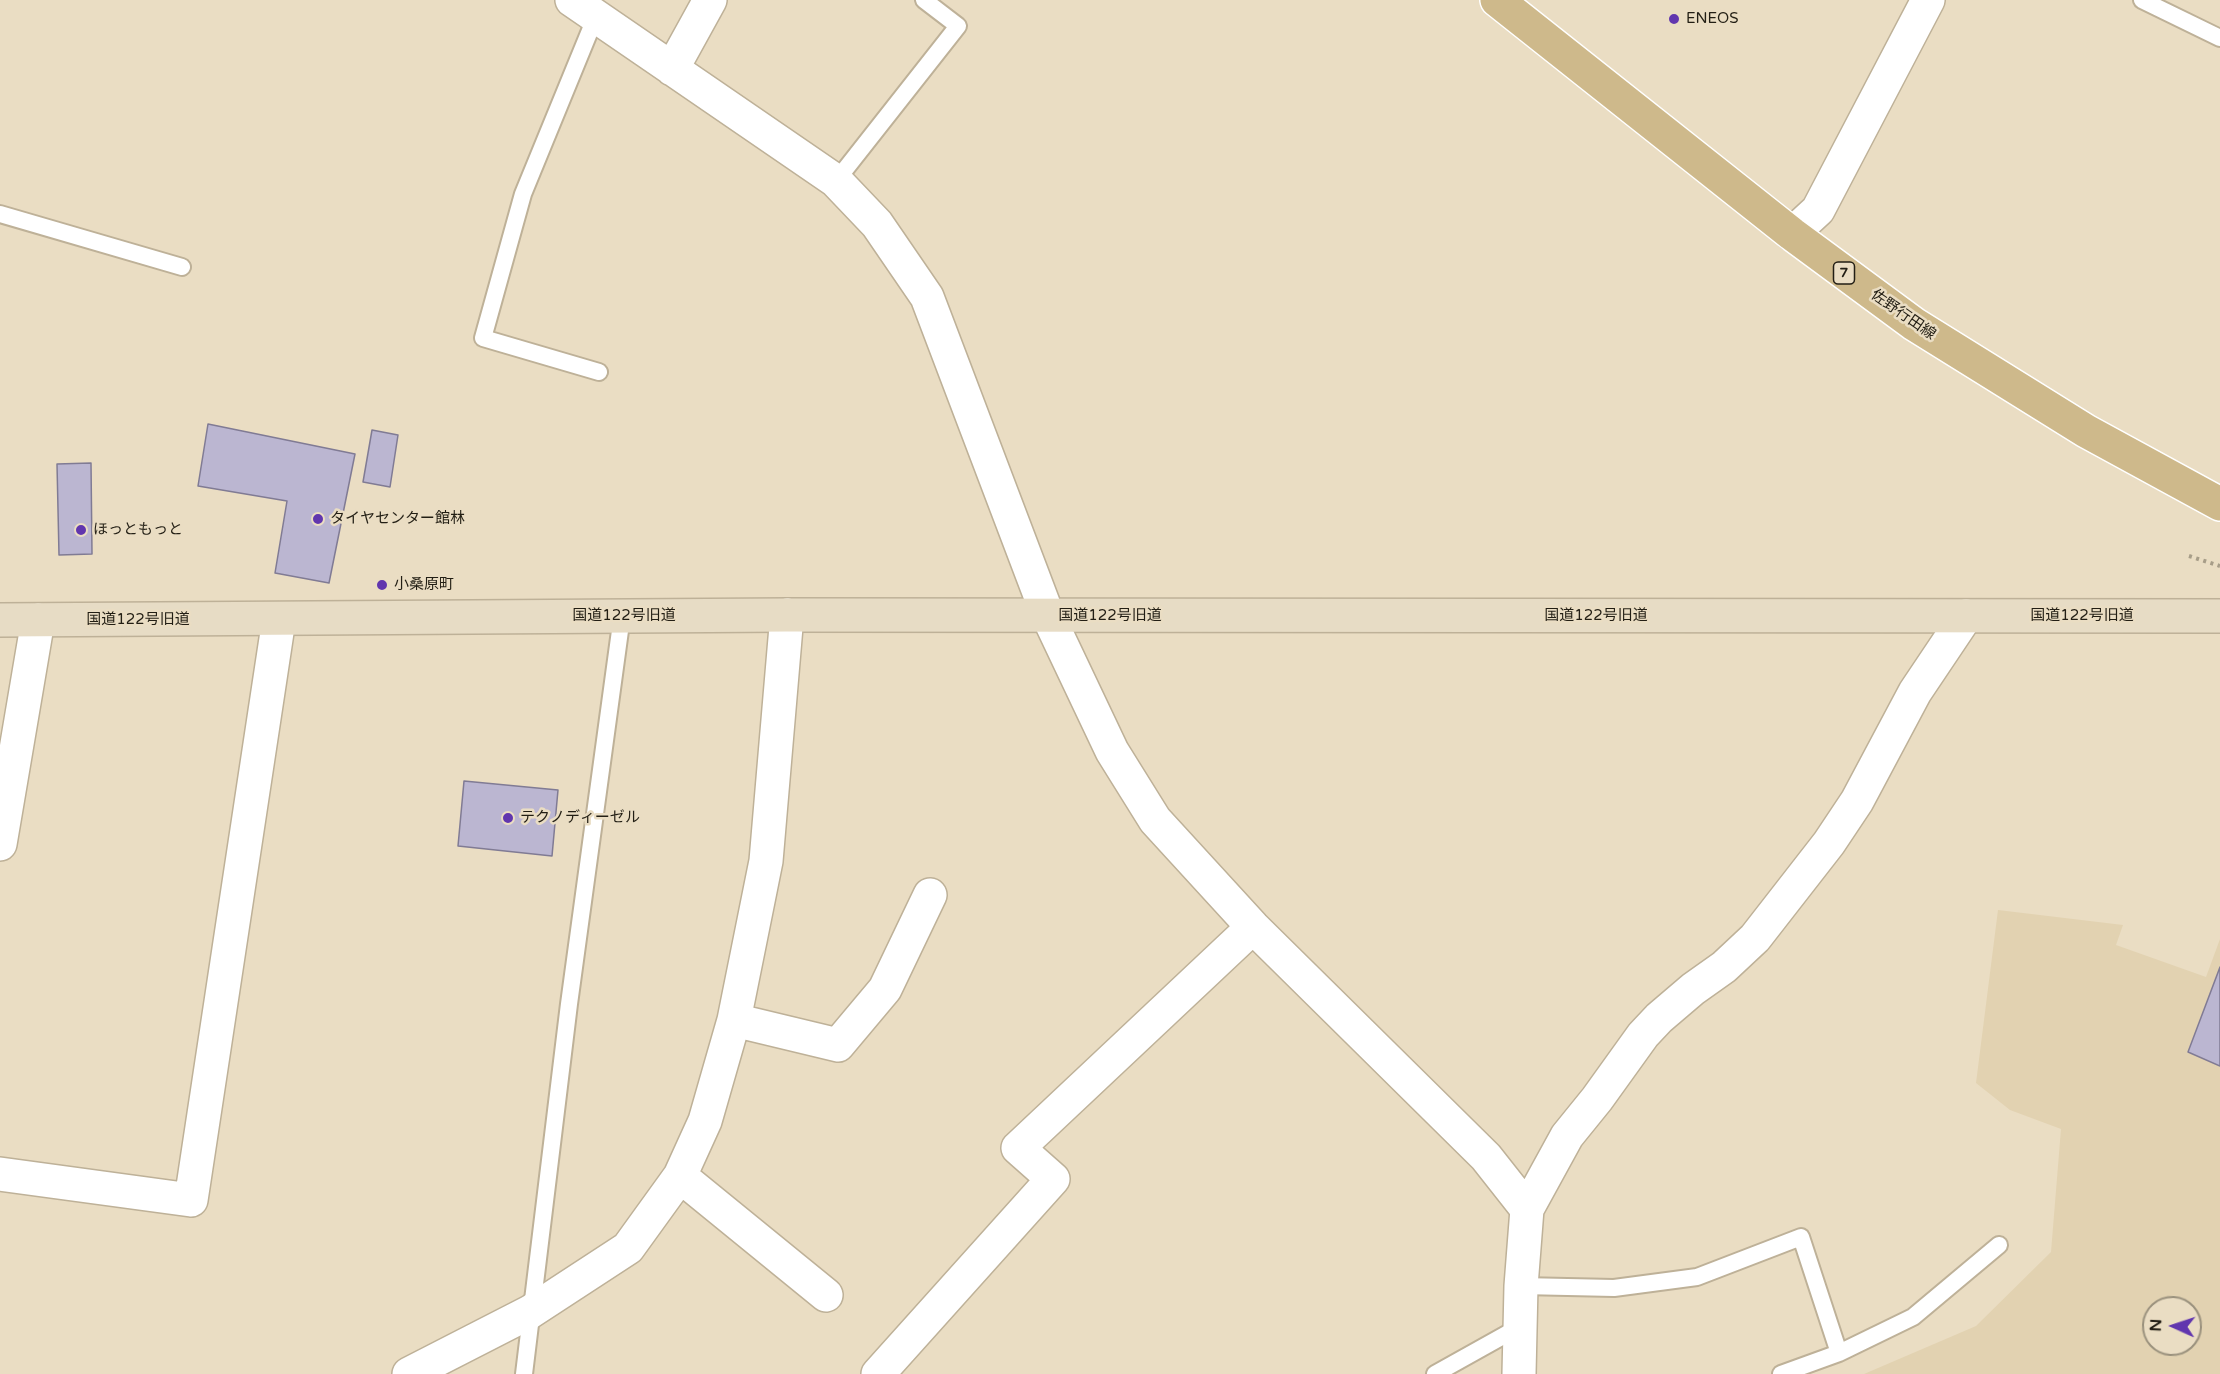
<!DOCTYPE html>
<html>
<head>
<meta charset="utf-8">
<style>
	body { margin:0 }
	#map { position:relative; width:2220px; height:1374px; overflow:hidden; background:#eaddc3; font-family:"Varela Round",sans-serif }
	canvas { display:block }
	.north { position:absolute; left:2142px; top:1296px; width:60px; height:60px; box-sizing:border-box; background:#eaddc3; border:2px solid #9a917d; border-radius:50%; rotate:273deg; font-size:16px; font-weight:700; line-height:24px; text-align:center; color:#221e14 }
	.north::after { content:''; display:block; margin:auto; width:21px; height:27px; background:#6136ae; clip-path:polygon(50% 0,100% 100%,50% 72%,0 100%) }
</style>
</head>
<body>
<div id="map">
<canvas width="2220" height="1374"></canvas>
<div class="north">N</div>
</div>
<script>
const ctx = document.querySelector('canvas').getContext('2d');
ctx.lineJoin = 'round';
function fill(path, color) { ctx.fillStyle = color; ctx.fill(path, 'evenodd'); }
function stroke(path, color, width, dash) { ctx.strokeStyle = color; ctx.lineWidth = width; ctx.lineCap = dash ? 'butt' : 'round'; ctx.setLineDash(dash || []); ctx.stroke(path); }
function write(font, color, halo, rows, align = 'center') {
  ctx.font = font + ' "Varela Round","Noto Sans JP",sans-serif'; ctx.lineWidth = 5; ctx.setLineDash([]); ctx.textBaseline = 'middle'; ctx.strokeStyle = halo; ctx.fillStyle = color; for (const [text, x, y, turn = 0] of rows) {
    ctx.save(); ctx.translate(x, y); ctx.rotate((+turn || 0) * Math.PI / 180); ctx.textAlign = isNaN(turn) ? turn : align; if (halo) ctx.strokeText(text, 0, 0); ctx.fillText(text, 0, 0); ctx.restore();
  }
}
fill(new Path2D(`
	M 1998,910 L 2123,925 L 2116,945 L 2206,977 L 2220,939 L 2220,1374 L 1864,1374 L 1976,1326 L 2051,1252 L 2061,1129 L 2010,1110 L 1976,1083 ZM 2154,1308 L 2190,1308 L 2190,1344 L 2154,1344 Z`), '#e2d2b1');
const building = new Path2D(`
	M 208,424 L 355,454 L 329,583 L 275,573 L 287,501 L 198,486 Z
	M 372,430 L 398,435 L 390,487 L 363,482 Z
	M 91,463 L 92,554 L 59,555 L 57,464 Z
	M 464,781 L 558,790 L 552,856 L 458,846 Z
	M 2220,967 L 2220,1066 L 2188,1052 Z`);
fill(building, '#bbb6d1');
stroke(building, '#807b94', 1.5);
const lane = new Path2D(`
	M 2142,0 L 2220,38
	M 596,16 L 523,194 L 483,338 L 599,372
	M 836,181 L 958,26 L 924,0
	M 0,214 L 182,267
	M 1521,1286 L 1614,1288 L 1697,1277 L 1801,1237 L 1839,1353
	M 524,1374 L 569,1004 L 622,616
	M 1435,1374 L 1521,1326
	M 1781,1374 L 1839,1353 L 1913,1317 L 1999,1245`);
const street = new Path2D(`
	M 572,0 L 836,181 L 877,224 L 927,297 L 1048,616 L 1112,751 L 1155,820 L 1253,927 L 1486,1157 L 1527,1209
	M 672,69 L 710,0
	M 1792,234 L 1818,210 L 1928,0
	M 0,844 L 38,620
	M 734,1020 L 838,1045 L 885,989 L 930,895
	M 0,1174 L 191,1200 L 279,619
	M 680,1176 L 826,1295
	M 409,1374 L 530,1312 L 628,1248 L 680,1176 L 705,1121 L 734,1020 L 766,861 L 787,615
	M 878,1374 L 1053,1179 L 1018,1148 L 1253,927
	M 1519,1374 L 1521,1286 L 1527,1209 L 1567,1136 L 1597,1099 L 1643,1035 L 1659,1018 L 1693,989 L 1724,967 L 1755,938 L 1829,843 L 1857,801 L 1915,692 L 1966,616`);
const secondary = new Path2D(`
	M 0,620 L 787,615 L 2220,616`);
const primary = new Path2D(`
	M 1497,0 L 1792,234 L 1914,324 L 2086,431 L 2220,504`);
stroke(lane, '#beb198', 20);
stroke(street, '#beb198', 36);
stroke(secondary, '#beb198', 36);
stroke(primary, '#fff', 36);
stroke(new Path2D(`
	M 2189,556 L 2220,566`), '#a79d88', 4, [3, 4.5]);
stroke(lane, '#fff', 16);
stroke(street, '#fff', 33);
stroke(secondary, '#e7dcc5', 33);
stroke(primary, '#ceb98b', 33);
for (const [x, y, r, color] of [
	[1674,19,6,"#6136ae"],
	[318,519,6,"#6136ae"],
	[81,530,6,"#6136ae"],
	[382,585,6,"#6136ae"],
	[508,818,6,"#6136ae"]
]) { const dot = new Path2D(); dot.arc(x, y, r, 0, 2 * Math.PI); ctx.fillStyle = color; ctx.fill(dot); stroke(dot, '#eaddc3', 2); }
for (const [x, y, w] of [
	[1844,273,21]
]) { const box = new Path2D(); box.roundRect(x - w / 2, y - 11, w, 22, 4.5); ctx.fillStyle = '#eaddc3'; ctx.fill(box); stroke(box, '#221e14', 1.5); }
write('bold 14px', '#221e14', null, [
	["7",1844,273]
]);
write('15px', '#221e14', '#eaddc3', [
	["ENEOS",1686,19],
	["タイヤセンター館林",330,519],
	["ほっともっと",93,530],
	["小桑原町",394,585],
	["テクノディーゼル",520,818]
], 'left');
write('15px', '#221e14', '#eaddc3', [
	["佐野行田線",1903,315,35],
	["国道122号旧道",624,616],
	["国道122号旧道",1110,616],
	["国道122号旧道",1596,616],
	["国道122号旧道",2082,616],
	["国道122号旧道",138,620]
]);
</script>
</body>
</html>
